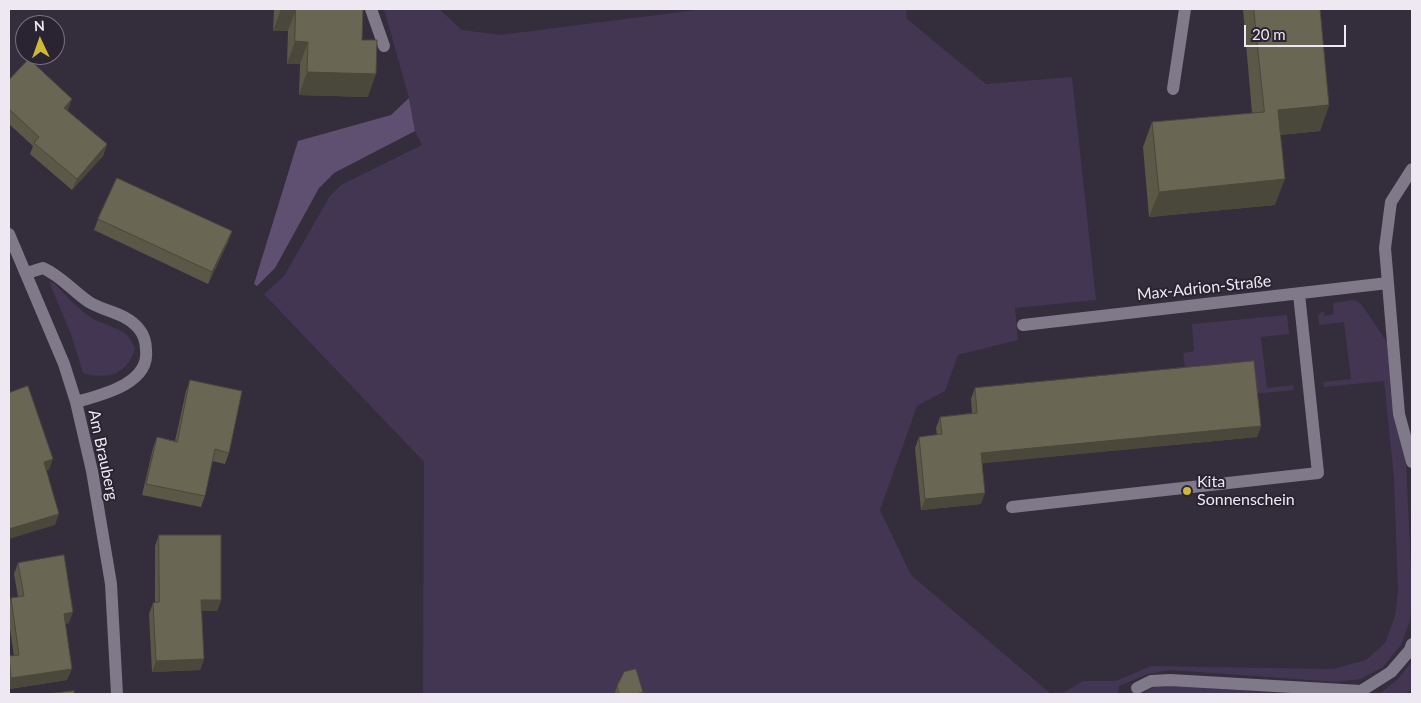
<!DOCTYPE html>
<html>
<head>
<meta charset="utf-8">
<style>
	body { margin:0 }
	#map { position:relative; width:1421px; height:703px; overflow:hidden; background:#342d3c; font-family:Lato,sans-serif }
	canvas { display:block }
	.frame { position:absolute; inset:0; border:10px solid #ede8f2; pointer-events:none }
	.north { position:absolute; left:15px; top:15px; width:50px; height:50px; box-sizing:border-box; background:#2a2332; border:1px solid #78727f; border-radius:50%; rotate:357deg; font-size:14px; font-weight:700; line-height:20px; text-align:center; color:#ede8f2 }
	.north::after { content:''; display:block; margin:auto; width:18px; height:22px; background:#ceb837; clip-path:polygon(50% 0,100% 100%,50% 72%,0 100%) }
	.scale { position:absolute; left:1244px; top:25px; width:102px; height:22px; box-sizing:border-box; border:2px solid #ede8f2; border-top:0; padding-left:6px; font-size:15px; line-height:18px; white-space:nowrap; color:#ede8f2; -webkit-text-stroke:4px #2a2332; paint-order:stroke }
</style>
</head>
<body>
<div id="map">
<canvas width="1421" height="703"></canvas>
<div class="frame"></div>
<div class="north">N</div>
<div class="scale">20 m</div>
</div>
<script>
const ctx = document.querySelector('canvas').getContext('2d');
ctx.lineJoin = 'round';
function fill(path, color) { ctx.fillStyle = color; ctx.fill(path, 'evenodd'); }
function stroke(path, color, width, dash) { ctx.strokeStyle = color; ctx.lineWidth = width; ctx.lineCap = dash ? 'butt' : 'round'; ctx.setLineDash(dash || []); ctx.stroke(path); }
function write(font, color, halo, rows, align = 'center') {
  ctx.font = font + ' Lato,sans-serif'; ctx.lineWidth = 4; ctx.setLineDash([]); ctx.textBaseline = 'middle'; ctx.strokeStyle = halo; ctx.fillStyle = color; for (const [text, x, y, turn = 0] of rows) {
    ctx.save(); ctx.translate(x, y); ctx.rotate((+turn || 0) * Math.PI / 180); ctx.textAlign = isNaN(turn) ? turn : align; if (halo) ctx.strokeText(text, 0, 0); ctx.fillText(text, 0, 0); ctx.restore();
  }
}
fill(new Path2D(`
	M 384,9 L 439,9 L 462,30 L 500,35 L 704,9 L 906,9 L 907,19 L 986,84 L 1072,77 L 1096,300 L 1015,308 L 1018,340 L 958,355 L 945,391 L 917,406 L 880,510 L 911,575 L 1050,693 L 1065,692 L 1083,681 L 1116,681 L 1151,666 L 1333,669 L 1366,660 L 1385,643 L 1395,616 L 1398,591 L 1394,478 L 1384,381 L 1324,387 L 1323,382 L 1351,379 L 1344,322 L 1319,325 L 1318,315 L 1324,311 L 1324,316 L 1334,314 L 1333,303 L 1355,300 L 1361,304 L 1389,345 L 1406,462 L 1412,594 L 1410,621 L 1401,645 L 1383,667 L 1361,679 L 1336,682 L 1170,670 L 1148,674 L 1119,686 L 1118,694 L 423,694 L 424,462 L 264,294 L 284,276 L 330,196 L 341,185 L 422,145 L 415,131 L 409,98 Z
	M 49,282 L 54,283 C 65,295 76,307 89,316 C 108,330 127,324 135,349 C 127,375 107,380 83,373 L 71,334 Z
	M 1287,315 L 1289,334 L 1261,337 L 1267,388 L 1293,385 L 1294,390 L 1253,394 L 1186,378 L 1183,353 L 1194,351 L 1192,324 Z
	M 1412,661 L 1412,690 L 1404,694 L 1379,694 L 1398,679 Z
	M 1172,685 L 1282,694 L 1142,694 L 1154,687 Z`), '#433652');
fill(new Path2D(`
	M 409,98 L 415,131 L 334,173 L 319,188 L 275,268 L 257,286 L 254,284 L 298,141 L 391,115 Z`), '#5f5071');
stroke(new Path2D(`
	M 371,9 L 384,46
	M 1173,89 L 1185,9
	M 1412,169 L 1391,202 L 1385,248 L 1399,414 L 1412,462
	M 9,234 L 64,364 L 76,402 L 92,471 L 111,584 L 117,694
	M 27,273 L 43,268 C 61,276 73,291 89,302 C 105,312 127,313 139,329 C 144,335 146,342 146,350 C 150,384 101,395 76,402
	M 1023,325 L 1388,283
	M 1012,507 L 1318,473 L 1299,294
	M 1137,688 L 1151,681 L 1170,680 L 1361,691 L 1391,672 L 1410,650 L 1412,644`), '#807989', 12);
fill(new Path2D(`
	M 274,9 L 363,9 L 362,40 L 368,97 L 299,95 L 300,64 L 287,64 L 288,31 L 273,31 Z
	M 1243,9 L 1320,9 L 1329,105 L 1320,131 L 1280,135 L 1275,205 L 1149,217 L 1143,147 L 1152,122 L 1252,113 Z
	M 9,80 L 68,110 L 67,110 L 107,144 L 103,156 L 72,190 L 30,154 L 33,146 L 9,124 Z
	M 98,219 L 232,231 L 228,242 L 208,284 L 94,230 Z
	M 190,380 L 229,453 L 225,464 L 212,461 L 205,496 L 201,507 L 142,495 L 153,448 L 157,437 L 175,441 L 186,391 Z
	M 975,388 L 1261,426 L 1257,437 L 982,463 L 981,504 L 921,510 L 915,448 L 919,437 L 937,435 L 936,428 L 940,417 L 972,413 L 971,399 Z
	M 159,535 L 221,600 L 217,611 L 201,611 L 204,659 L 200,670 L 152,672 L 149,614 L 153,603 L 155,603 L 155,546 Z
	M 18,563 L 69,623 L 65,624 L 67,680 L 9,689 L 9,656 L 14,656 L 9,622 L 9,603 L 11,598 L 18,597 L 14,574 Z
	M 617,686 L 643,692 L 642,694 L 616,694 L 615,692 Z`), '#5b5848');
fill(new Path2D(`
	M 281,9 L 296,9 L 288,31 L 273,31 Z
	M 295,41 L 308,42 L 300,64 L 287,64 Z
	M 307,72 L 376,74 L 368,97 L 299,95 Z
	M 72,99 L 68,110 L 60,119 L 64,108 Z
	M 1329,105 L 1320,131 L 1269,136 L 1278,110 Z
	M 107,144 L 103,156 L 72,190 L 77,179 Z
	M 1285,179 L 1275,205 L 1149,217 L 1159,192 Z
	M 232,231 L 228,242 L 208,284 L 212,272 Z
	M 1261,426 L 1257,437 L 977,464 L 981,453 Z
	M 53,459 L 49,470 L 40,473 L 44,462 Z
	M 985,493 L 981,504 L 921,510 L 925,499 Z
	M 59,514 L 55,525 L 9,539 L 9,529 Z
	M 201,600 L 221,600 L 217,611 L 197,611 Z
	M 73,612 L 69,623 L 60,625 L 64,614 Z
	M 204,659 L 200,670 L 152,672 L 156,661 Z
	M 72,669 L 67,680 L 9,689 L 9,684 L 11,678 Z`), '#4a473b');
const building = new Path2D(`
	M 296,9 L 363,9 L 362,40 L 377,40 L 376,74 L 307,72 L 308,42 L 295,41 Z
	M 1254,9 L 1320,9 L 1329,105 L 1278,110 L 1285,179 L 1159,192 L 1152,122 L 1264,112 Z
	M 29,59 L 72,99 L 64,108 L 107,144 L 77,179 L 34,143 L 39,137 L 9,109 L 9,80 Z
	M 117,178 L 232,231 L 212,272 L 98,219 Z
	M 1254,361 L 1261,426 L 981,453 L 985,493 L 925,499 L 919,437 L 942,434 L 940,417 L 977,413 L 975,388 Z
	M 190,380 L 242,391 L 229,453 L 215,449 L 205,496 L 146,484 L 157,437 L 177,442 Z
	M 28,386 L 53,459 L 44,462 L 59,514 L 9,529 L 9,393 Z
	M 159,535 L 221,535 L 221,600 L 201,600 L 204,659 L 156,661 L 153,603 L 159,602 Z
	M 64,555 L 73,612 L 64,614 L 72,669 L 11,678 L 9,656 L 19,655 L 11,598 L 24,596 L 18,563 Z
	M 636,669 L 643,692 L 636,694 L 619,694 L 617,686 L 624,672 Z
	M 74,691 L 74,694 L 47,694 Z`);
fill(building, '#6a6654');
stroke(building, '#4a473b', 1);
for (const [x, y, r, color] of [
	[1187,491,5,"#ceb837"]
]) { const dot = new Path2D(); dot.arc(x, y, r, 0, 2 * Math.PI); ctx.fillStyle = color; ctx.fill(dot); stroke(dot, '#2a2332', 2); }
write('16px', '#ede8f2', '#2a2332', [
	["Max-Adrion-Straße",1204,288,-6],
	["Am Brauberg",103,455,78]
]);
write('16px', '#ede8f2', '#2a2332', [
	["Kita",1197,482],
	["Sonnenschein",1197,500]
], 'left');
</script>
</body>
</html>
